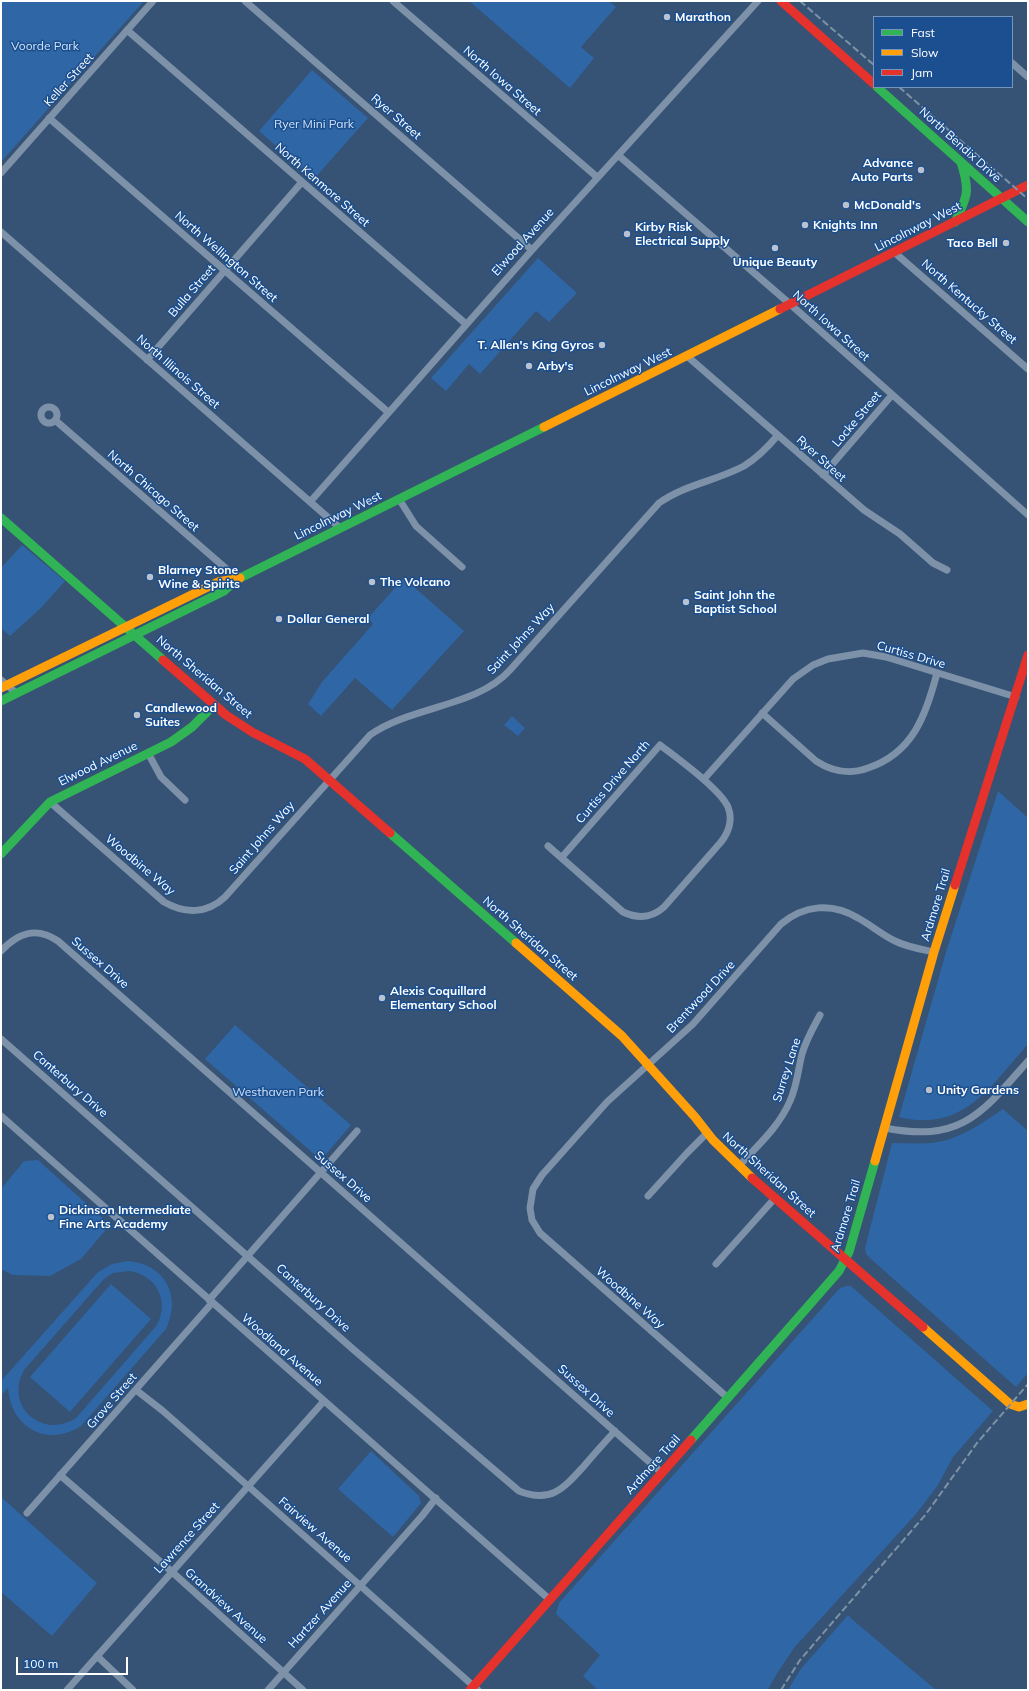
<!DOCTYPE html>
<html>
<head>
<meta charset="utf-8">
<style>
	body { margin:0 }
	#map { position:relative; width:1029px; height:1691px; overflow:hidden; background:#365274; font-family:Mulish,sans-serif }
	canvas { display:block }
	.frame { position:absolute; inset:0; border:2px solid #fff; pointer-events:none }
	.legend { position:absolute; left:873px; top:16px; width:140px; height:72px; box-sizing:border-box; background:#1b4f8f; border:1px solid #7695bc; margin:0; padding:5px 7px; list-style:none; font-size:12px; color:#fff }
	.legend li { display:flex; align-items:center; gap:8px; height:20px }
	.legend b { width:20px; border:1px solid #7695bc }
	.scale { position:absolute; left:16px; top:1657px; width:112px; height:18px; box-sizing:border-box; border:2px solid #fff; border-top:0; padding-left:5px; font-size:12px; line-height:14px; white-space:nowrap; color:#fff; -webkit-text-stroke:3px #1b4f8f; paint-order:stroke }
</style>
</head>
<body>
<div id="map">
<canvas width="1029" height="1691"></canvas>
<div class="frame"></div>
<ul class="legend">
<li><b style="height:5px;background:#30b455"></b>Fast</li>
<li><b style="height:5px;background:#ff9f0a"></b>Slow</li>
<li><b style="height:5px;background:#e5322d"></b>Jam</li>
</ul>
<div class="scale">100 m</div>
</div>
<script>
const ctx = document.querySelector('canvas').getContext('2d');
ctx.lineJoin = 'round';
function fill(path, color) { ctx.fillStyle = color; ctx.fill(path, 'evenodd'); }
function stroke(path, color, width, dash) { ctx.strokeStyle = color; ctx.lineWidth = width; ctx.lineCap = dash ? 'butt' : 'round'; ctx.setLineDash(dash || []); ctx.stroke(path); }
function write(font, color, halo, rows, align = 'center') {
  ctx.font = font + ' Mulish,sans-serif'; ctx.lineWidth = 3; ctx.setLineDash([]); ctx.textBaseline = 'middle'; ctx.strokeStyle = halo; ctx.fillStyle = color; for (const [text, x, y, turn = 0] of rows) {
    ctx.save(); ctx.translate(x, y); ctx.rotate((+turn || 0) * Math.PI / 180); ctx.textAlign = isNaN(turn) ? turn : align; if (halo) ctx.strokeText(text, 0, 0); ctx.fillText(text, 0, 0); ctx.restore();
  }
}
fill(new Path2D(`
	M 1,1 L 144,1 L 1,162 Z
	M 469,1 L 609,1 L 616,7 L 581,47 L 594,58 L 570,88 Z
	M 312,70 L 368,118 L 314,179 L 259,131 Z
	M 538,258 L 577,293 L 549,322 L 536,311 L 480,374 L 469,364 L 446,391 L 431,378 Z
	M 22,545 L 65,581 L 41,608 L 10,636 L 1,628 L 1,568 Z
	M 404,578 L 464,631 L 392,710 L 355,678 L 321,716 L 308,704 L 322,682 L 373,624 L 368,618 Z
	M 512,716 L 525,728 L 518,736 L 504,725 Z
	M 998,791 L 1028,818 L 1028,1044 C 990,1087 963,1133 899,1117 L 946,952 Z
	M 235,1025 L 351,1125 L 321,1160 L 205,1059 Z
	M 1003,1109 L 1028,1131 L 1028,1373 L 1016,1387 L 872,1260 L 866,1254 L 865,1248 L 892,1143 C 905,1143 918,1144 930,1143 C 957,1141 981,1124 1003,1109 Z
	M 38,1160 L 110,1225 L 81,1259 L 50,1276 L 13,1275 L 1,1269 L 1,1189 L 24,1161 Z
	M 128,1261 C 165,1264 182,1296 166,1329 L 81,1426 C 47,1448 11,1428 8,1388 L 1,1395 L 1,1381 L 98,1272 L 112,1264 ZM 129,1271 C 156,1275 170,1300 157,1325 L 76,1418 C 42,1440 4,1406 24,1370 L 104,1279 L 113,1273 Z
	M 111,1284 L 151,1319 L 70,1412 L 30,1377 Z
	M 846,1286 L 851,1286 L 993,1411 L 953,1457 L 938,1485 L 916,1514 L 794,1648 L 776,1675 L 768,1690 L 598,1690 L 583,1676 L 600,1655 L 556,1614 L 559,1603 L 840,1288 Z
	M 371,1451 L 419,1496 L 421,1503 L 393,1537 L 338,1489 Z
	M 1,1497 L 97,1583 L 52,1636 L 1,1592 Z
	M 848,1615 L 854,1621 L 936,1690 L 788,1690 L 800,1670 Z`), '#2f66a5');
stroke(new Path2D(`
	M 245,1 L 532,250
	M 393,1 L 597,177
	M 127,30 L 466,324
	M 1012,63 L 1028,77
	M 49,118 L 388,412
	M 618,155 L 790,304 L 1028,515
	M 1,173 L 153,1
	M 1,232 L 340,528
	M 894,252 L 1028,369
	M 687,356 L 864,510 L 900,534 L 933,563 L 947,570
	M 147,360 L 302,182
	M41 415a8 8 0 1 1 16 0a8 8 0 1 1-16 0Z
	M 55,420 L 238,579
	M 823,475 L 892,395
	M 399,499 L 416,526 L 462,567
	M 310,502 L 532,250 L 758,1
	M 1,680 L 16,693
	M 762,713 L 816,761 C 833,772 849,775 868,768 C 913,753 926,715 937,673
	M 148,753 L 161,777 L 185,800
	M 704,779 L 793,679 L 813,665 L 828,659 L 863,653 L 886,657 L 1016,697
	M 50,802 L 164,902 C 185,914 207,914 225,897 L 370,735 C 411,706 477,707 510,670 L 659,503 C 686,484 716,481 744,466 C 757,458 768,447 778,435
	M 548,846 L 623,912 C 638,919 652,918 664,907 L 721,842 C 729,832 733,819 728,807 C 720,789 677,758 660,745 L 562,857
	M 1,951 C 18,933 36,926 58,941 L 662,1473
	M 1,1039 L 354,1350 L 519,1491 C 551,1504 564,1488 584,1466 C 594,1454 604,1443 615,1431
	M 1,1116 L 549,1599
	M 885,1128 C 962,1143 982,1113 1028,1061
	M 739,1166 C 757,1146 779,1127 790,1101 C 797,1086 798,1070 802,1054 C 806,1040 813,1028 820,1015
	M 648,1196 L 687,1153 L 707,1133
	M 716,1264 L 775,1198
	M 209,1300 L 357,1131
	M 136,1390 L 163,1411 L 248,1486 L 478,1690
	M 728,1398 L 540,1233 L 532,1220 L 530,1208 L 533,1189 L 542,1175 L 607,1102 L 693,1024 L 781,924 C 804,905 832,902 858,918 C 871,925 882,935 895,941 C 907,947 920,949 934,952
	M 60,1475 L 171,1571 L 303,1690
	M 27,1513 L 212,1303
	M 97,1656 L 133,1690
	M 67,1690 L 324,1401
	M 268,1690 L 422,1516 L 436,1498`), '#7d92a8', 7);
stroke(new Path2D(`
	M 877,87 L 1028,222
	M 955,222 C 968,196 970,190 961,162
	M 1,518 L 163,660
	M 240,578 L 544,427
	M 1,701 L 224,591 L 237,579
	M 390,833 L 516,943
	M 1,854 L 50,802 L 171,742 L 192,727 L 214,705
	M 691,1440 L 839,1271 L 849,1252 L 875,1161`), '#30b455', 9);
stroke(new Path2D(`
	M 544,427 L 780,309
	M 1,688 L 218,582 L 240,578
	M 516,943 L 622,1036 L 695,1117 L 713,1140 L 752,1178
	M 875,1161 L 934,952 L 955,885
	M 923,1327 L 1010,1404 L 1019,1407 L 1028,1404`), '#ff9f0a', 9);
stroke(new Path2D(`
	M 781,1 L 874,84
	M 780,309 L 1028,185
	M 163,660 L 226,715 L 252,732 L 305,759 L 390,833
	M 955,885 L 1028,655
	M 752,1178 L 923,1327
	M 470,1690 L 691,1440`), '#e5322d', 9);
stroke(new Path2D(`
	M 800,1 L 874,65
	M 899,87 L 1028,199
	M 781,1690 L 800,1660 L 926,1514 L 977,1443 L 1028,1384`), '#7e92a7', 2, [7, 3]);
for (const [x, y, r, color] of [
	[667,17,4,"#b9c2ce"],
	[921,170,4,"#b9c2ce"],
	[846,205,4,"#b9c2ce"],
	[805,225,4,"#b9c2ce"],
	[627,234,4,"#b9c2ce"],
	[1006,243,4,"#b9c2ce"],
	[775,248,4,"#b9c2ce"],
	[602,345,4,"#b9c2ce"],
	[529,366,4,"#b9c2ce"],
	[150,577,4,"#b9c2ce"],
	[372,582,4,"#b9c2ce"],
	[686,602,4,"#b9c2ce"],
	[279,619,4,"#b9c2ce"],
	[137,715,4,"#b9c2ce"],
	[382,998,4,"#b9c2ce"],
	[929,1090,4,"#b9c2ce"],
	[51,1217,4,"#b9c2ce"]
]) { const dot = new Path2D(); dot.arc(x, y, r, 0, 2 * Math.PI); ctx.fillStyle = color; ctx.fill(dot); stroke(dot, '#1b4f8f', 1.5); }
write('bold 12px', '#fff', '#1b4f8f', [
	["Marathon",675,17],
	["Advance",913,163,"right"],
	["Auto Parts",913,177,"right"],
	["McDonald's",854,205],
	["Knights Inn",813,225],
	["Kirby Risk",635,227],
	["Electrical Supply",635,241],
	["Taco Bell",998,243,"right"],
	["Unique Beauty",775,262,"center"],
	["T. Allen's King Gyros",594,345,"right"],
	["Arby's",537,366],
	["Blarney Stone",158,570],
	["Wine & Spirits",158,584],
	["The Volcano",380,582],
	["Saint John the",694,595],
	["Baptist School",694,609],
	["Dollar General",287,619],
	["Candlewood",145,708],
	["Suites",145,722],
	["Alexis Coquillard",390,991],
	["Elementary School",390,1005],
	["Unity Gardens",937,1090],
	["Dickinson Intermediate",59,1210],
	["Fine Arts Academy",59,1224]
], 'left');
write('12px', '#cfe3fa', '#1b4f8f', [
	["Voorde Park",45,46],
	["Ryer Mini Park",314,124],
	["Westhaven Park",278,1092]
]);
write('12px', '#fff', '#1b4f8f', [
	["Keller Street",69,80,-48],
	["North Iowa Street",502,81,41],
	["Ryer Street",396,117,41],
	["North Bendix Drive",960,145,42],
	["North Kenmore Street",322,185,41],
	["Lincolnway West",918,227,-27],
	["Elwood Avenue",523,242,-48],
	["North Wellington Street",226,257,41],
	["Bulla Street",192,291,-49],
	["North Kentucky Street",969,302,41],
	["North Iowa Street",831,326,42],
	["North Illinois Street",178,372,41],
	["Lincolnway West",628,372,-26],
	["Locke Street",857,419,-50],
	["Ryer Street",821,459,42],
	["North Chicago Street",153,491,41],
	["Lincolnway West",338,516,-26],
	["Saint Johns Way",521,639,-47],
	["Curtiss Drive",911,655,16],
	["North Sheridan Street",204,677,40],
	["Elwood Avenue",98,764,-26],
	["Curtiss Drive North",613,782,-49],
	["Saint Johns Way",262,838,-49],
	["Woodbine Way",140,865,40],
	["Ardmore Trail",936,905,-73],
	["North Sheridan Street",530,939,41],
	["Sussex Drive",100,963,41],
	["Brentwood Drive",701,997,-47],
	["Surrey Lane",787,1070,-72],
	["Canterbury Drive",70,1084,41],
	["North Sheridan Street",769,1175,42],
	["Sussex Drive",343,1177,41],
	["Ardmore Trail",846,1216,-73],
	["Canterbury Drive",313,1298,42],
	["Woodbine Way",630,1298,41],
	["Woodland Avenue",282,1350,41],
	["Sussex Drive",586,1391,42],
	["Grove Street",112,1401,-49],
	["Ardmore Trail",653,1465,-48],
	["Fairview Avenue",315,1530,41],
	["Lawrence Street",187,1538,-48],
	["Grandview Avenue",226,1606,42],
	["Hartzer Avenue",320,1614,-48]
]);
</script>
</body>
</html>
